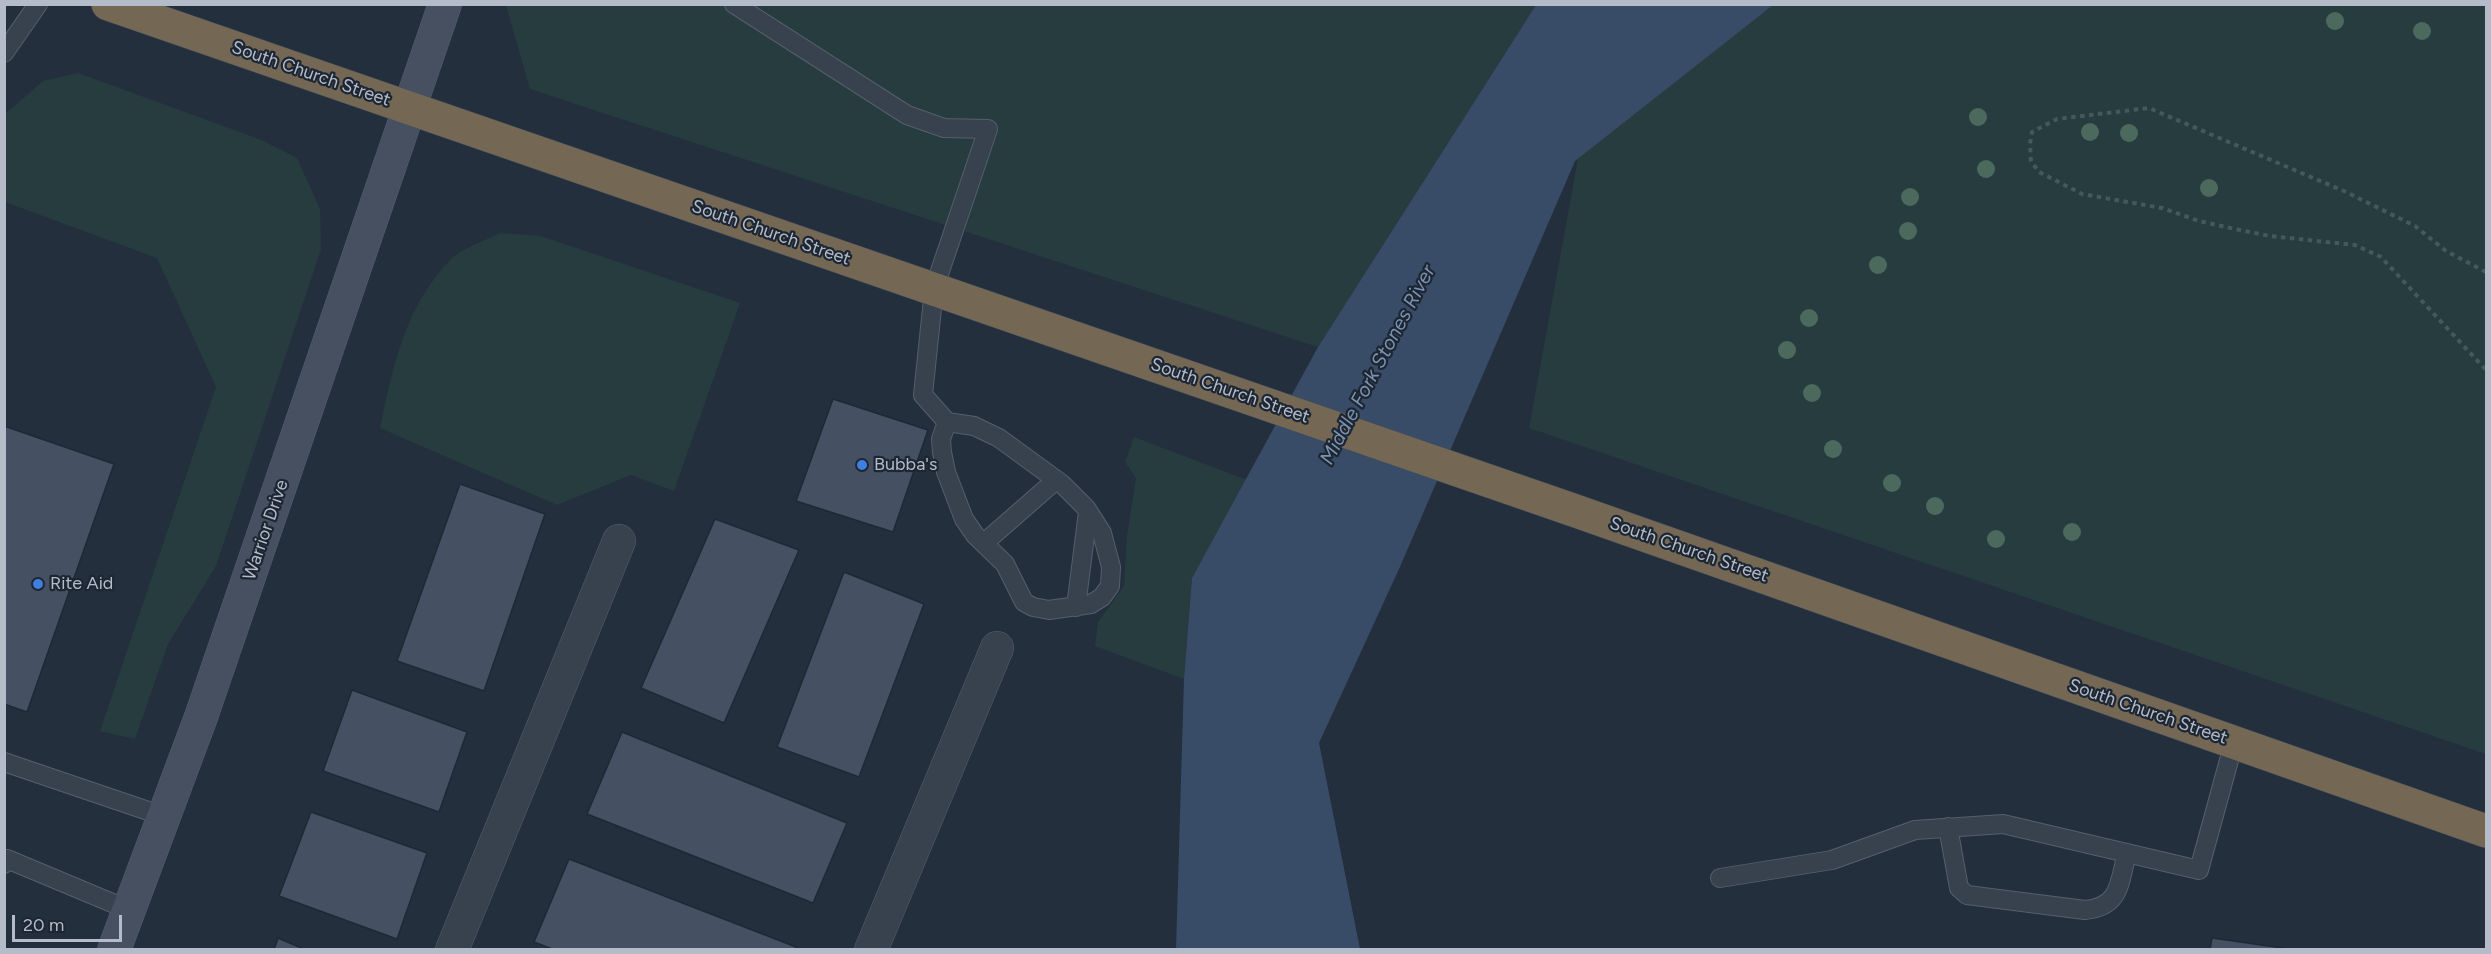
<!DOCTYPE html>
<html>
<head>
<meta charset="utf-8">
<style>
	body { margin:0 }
	#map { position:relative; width:2491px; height:954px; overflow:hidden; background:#242f3e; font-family:Figtree,sans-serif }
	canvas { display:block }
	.frame { position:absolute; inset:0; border:6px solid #b4bcc9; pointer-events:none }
	.scale { position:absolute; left:12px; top:915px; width:110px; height:27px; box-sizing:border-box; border:3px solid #b4bcc9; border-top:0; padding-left:8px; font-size:18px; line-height:21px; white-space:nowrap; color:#b4bcc9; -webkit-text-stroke:4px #1d2633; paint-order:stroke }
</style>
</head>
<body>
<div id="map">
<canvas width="2491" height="954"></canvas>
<div class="frame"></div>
<div class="scale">20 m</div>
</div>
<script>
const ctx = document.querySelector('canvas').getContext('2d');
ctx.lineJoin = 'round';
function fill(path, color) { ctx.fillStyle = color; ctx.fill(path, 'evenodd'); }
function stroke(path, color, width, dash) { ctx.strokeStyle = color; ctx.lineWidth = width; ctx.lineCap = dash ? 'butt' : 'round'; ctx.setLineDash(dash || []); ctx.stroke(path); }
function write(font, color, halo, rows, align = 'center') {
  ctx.font = font + ' Figtree,sans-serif'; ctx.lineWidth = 4.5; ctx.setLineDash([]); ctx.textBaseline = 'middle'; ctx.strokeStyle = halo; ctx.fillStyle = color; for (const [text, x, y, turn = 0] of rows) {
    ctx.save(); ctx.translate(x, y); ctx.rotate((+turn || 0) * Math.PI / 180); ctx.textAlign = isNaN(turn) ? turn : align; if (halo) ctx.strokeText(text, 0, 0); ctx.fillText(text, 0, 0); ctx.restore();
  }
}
fill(new Path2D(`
	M 506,5 L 1536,5 L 1318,347 L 530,89 Z
	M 1606,5 L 2486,5 L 2486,754 L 1529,428 Z
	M 78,73 L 259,139 L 297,158 L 320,209 L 321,249 L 216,566 L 168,644 L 135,739 L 100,731 L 216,387 L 157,258 L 5,202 L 5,114 L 43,81 Z
	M 500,233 L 540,236 L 740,303 L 674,491 L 631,475 L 557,505 L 380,428 C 393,366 405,306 451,259 C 461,249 487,240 500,233 Z
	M 1134,437 L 1247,480 L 1192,578 L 1184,679 L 1095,646 L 1098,622 L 1124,586 L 1127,536 L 1136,478 L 1125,462 Z`), '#263c3f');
fill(new Path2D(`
	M 1536,5 L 1773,5 L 1575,161 L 1399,569 L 1319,743 L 1360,949 L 1176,950 L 1184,679 L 1192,578 L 1318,347 Z`), '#394c67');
const building = new Path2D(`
	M 833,399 L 928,430 L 893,532 L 796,501 Z
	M 4,426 L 114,464 L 27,712 L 4,704 Z
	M 460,484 L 545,514 L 484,691 L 397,661 Z
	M 715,519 L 799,550 L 724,723 L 641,688 Z
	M 844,572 L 924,604 L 859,777 L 777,747 Z
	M 352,690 L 467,732 L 439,812 L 323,771 Z
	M 622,732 L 847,823 L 813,903 L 587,814 Z
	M 311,812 L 427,853 L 397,939 L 279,896 Z
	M 569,859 L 796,947 L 795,950 L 555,950 L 534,942 Z
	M 278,938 L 306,950 L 274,950 Z
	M 2212,938 L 2297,950 L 2210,950 Z`);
fill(building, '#455162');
stroke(building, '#1f2835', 1.5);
const lane = new Path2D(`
	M 734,4 L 907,115 L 944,128 L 988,129 L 934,289 L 923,395 L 947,422 L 974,426 L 999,438 L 1062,484 L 1086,508 L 1102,533 L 1111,567 L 1110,586 L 1102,597 L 1091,604 L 1049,610 L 1033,607 L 1024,602 L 1005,564 L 975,535 L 964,519 L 946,472 L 942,452 L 941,439 L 947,422
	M 4,53 L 38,4
	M 984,543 L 1056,480
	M 1076,607 L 1088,512
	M 4,762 L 163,816
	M 1948,827 L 1959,888 L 1967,895 L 2085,910 C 2121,907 2119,882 2127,853
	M 4,864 L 7,859 L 129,910
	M 1720,878 L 1832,860 L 1915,830 L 2003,824 L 2199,870 L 2234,742`);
const street = new Path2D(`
	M 452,950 L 619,541
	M 871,950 L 997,648`);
const secondary = new Path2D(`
	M 114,950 L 201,717 L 445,4`);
const highway = new Path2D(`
	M 108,4 L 1573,510 L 2486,831`);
stroke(lane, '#565f6c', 20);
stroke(street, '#565f6c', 34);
stroke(secondary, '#565f6c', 34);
stroke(highway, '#434c59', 34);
stroke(new Path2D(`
	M 2486,272 L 2446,251 L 2415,226 L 2346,192 L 2149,108 L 2057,119 L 2032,132 L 2030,144 L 2031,161 L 2039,172 L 2082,194 L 2162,208 L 2199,221 L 2235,229 L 2270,236 L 2355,245 L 2381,257 L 2486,370`), '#44595c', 4, [4.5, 4.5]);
stroke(lane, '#38414e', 18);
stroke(street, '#38414e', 33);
stroke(secondary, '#465061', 33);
stroke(highway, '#746855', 33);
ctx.fillStyle = '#4b6a5d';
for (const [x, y] of [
	[2335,21],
	[2422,31],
	[1978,117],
	[2090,132],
	[2129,133],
	[1986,169],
	[2209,188],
	[1910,197],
	[1908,231],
	[1878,265],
	[1809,318],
	[1787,350],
	[1812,393],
	[1833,449],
	[1892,483],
	[1935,506],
	[2072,532],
	[1996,539]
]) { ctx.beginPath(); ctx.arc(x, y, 9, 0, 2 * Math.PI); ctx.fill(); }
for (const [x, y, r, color] of [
	[862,465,6,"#3f7fe0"],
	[38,584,6,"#3f7fe0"]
]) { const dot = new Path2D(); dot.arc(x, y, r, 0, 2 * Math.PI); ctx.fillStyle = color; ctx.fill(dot); stroke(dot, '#1d2633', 2); }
write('18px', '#b4bcc9', '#1d2633', [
	["South Church Street",311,74,19],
	["South Church Street",771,233,19],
	["South Church Street",1230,391,19],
	["Warrior Drive",266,530,-71],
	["South Church Street",1689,550,19],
	["South Church Street",2148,712,19]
]);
write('18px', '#b4bcc9', '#1d2633', [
	["Bubba's",874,465],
	["Rite Aid",50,584]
], 'left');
write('italic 20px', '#7c92b1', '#1d2633', [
	["Middle Fork Stones River",1378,365,-62]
]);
</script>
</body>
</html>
